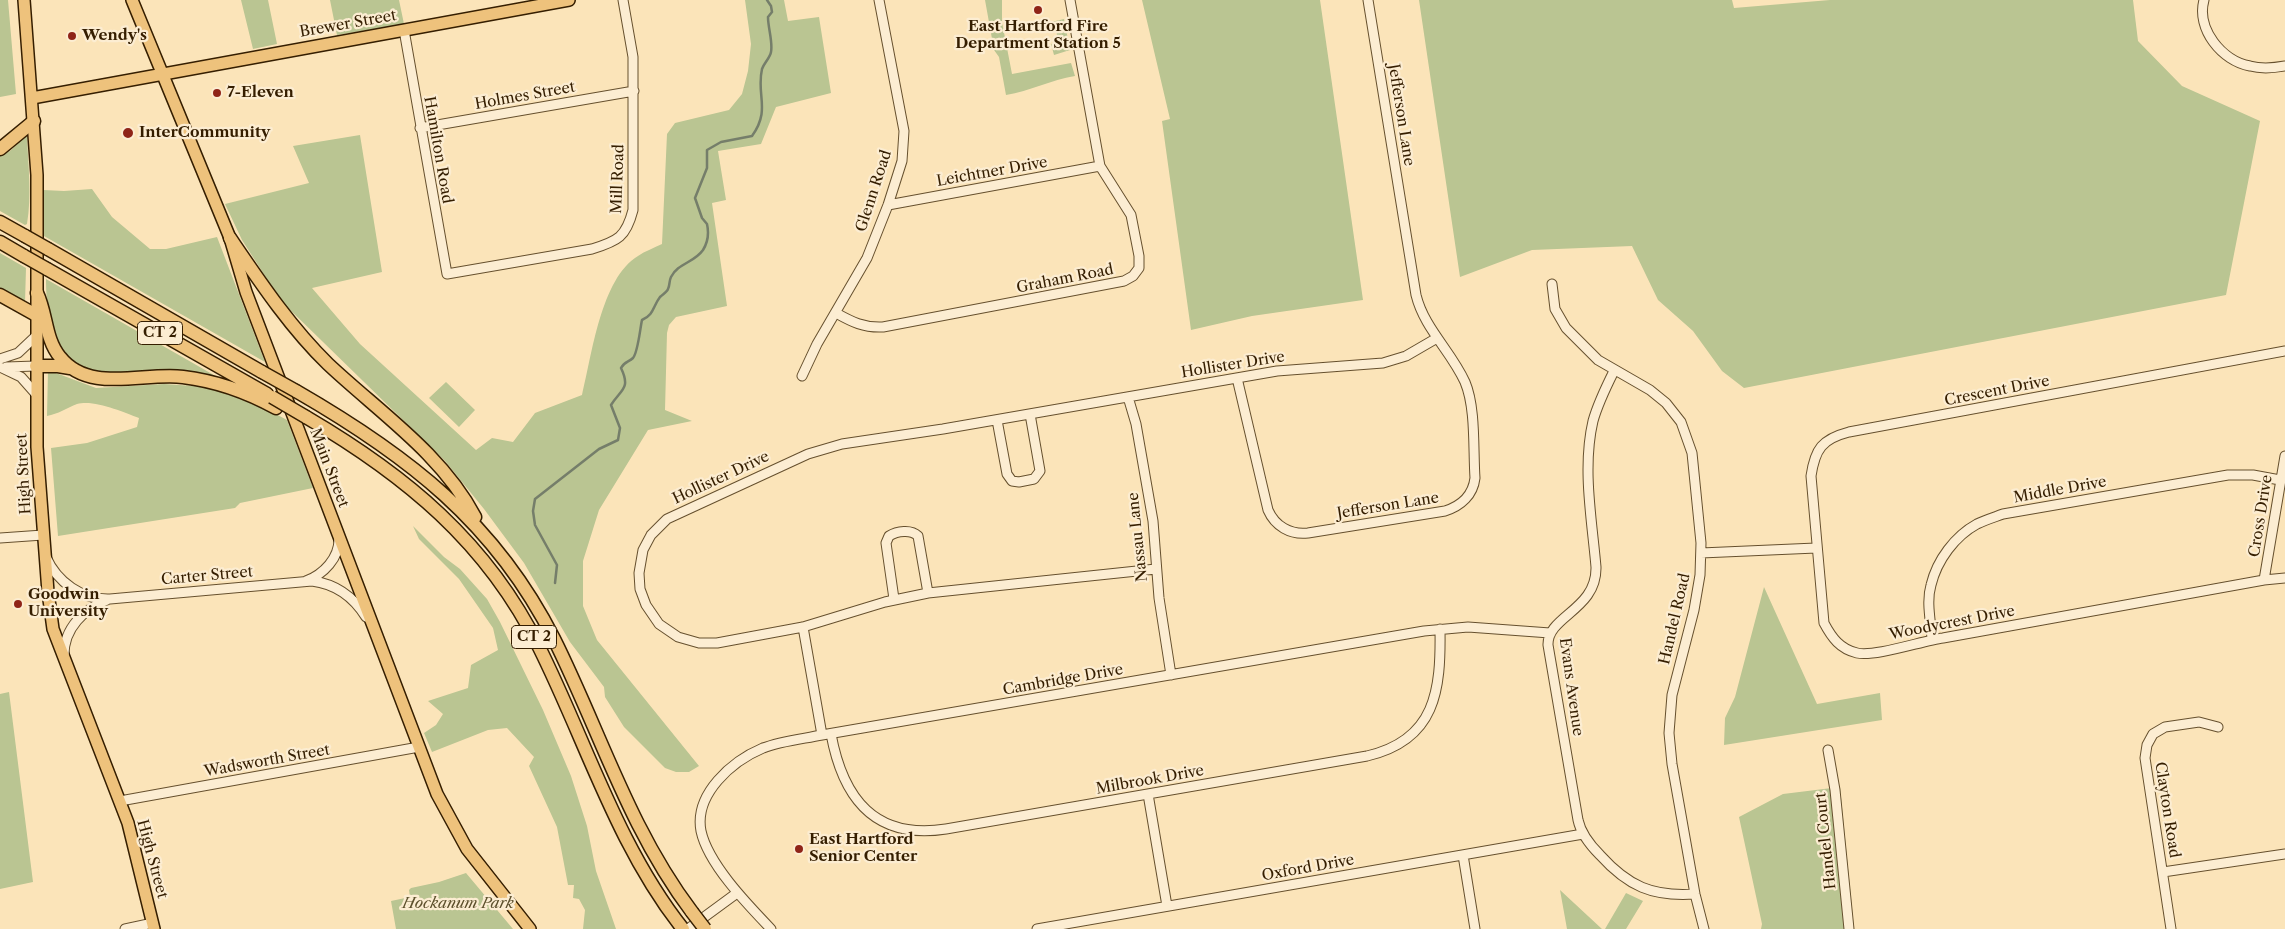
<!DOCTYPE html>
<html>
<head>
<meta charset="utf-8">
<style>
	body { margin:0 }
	canvas { display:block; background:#fbe4b9 }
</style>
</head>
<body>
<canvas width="2285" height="929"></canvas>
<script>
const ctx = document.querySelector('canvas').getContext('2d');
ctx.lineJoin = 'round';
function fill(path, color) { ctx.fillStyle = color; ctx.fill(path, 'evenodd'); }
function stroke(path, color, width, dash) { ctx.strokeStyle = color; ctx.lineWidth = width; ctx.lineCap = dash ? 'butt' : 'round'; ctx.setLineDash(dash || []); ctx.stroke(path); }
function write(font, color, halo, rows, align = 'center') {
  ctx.font = font + ' "Libre Caslon Text",serif'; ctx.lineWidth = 4.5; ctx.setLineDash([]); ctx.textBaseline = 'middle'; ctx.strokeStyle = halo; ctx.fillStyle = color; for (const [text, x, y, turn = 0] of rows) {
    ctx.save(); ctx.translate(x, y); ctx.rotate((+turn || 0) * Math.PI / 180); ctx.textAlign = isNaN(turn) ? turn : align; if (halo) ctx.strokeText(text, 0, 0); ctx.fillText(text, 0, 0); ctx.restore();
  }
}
fill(new Path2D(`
	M 0,0 L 8,0 L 16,94 L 0,97 Z
	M 241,0 L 268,0 L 277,44 L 253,49 Z
	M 330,0 L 399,0 L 404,24 L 337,35 Z
	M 745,0 L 784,0 L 788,21 L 819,17 L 831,93 L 776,107 L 761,144 L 718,151 L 726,200 L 712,203 L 727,306 L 676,317 L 669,325 L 667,333 L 665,410 L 692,421 L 648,430 L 599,510 L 583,561 L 583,606 L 597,640 L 699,766 L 689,772 L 676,772 L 665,768 L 624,727 L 605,697 L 604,687 L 570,642 L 524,563 L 484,509 L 445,461 L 281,301 L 242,240 L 225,204 L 309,183 L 293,146 L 360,135 L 382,272 L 312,288 L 360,344 L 476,450 L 492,438 L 513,442 L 535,413 L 582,395 C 592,355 601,278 638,256 C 645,251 654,248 662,244 L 667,134 L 675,123 L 729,110 L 742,94 L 748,71 L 751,44 Z
	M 985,0 L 1002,0 L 1002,22 L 1012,74 L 1071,63 L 1075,76 C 1051,80 1030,91 1006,95 L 999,57 L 994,50 Z
	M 1142,0 L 1320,0 L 1363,300 L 1252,316 L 1191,330 L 1162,121 L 1170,119 Z
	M 1419,0 L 1732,0 L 1734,8 L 1830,0 L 2133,0 L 2138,41 L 2182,86 L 2260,121 L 2226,295 L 1744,388 L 1722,371 L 1693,331 L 1658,300 L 1632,246 L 1532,250 L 1460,277 Z
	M 1064,19 L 1070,50 L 1054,55 L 1051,44 L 1058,42 L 1056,28 L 1048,29 L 1047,23 Z
	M 27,135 C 28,164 32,195 27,224 L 25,225 L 0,211 L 0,156 L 10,151 Z
	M 92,189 L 112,217 L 150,249 L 166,249 L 217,237 L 265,362 L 44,236 L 43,190 L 64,191 Z
	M 0,253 L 26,268 L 25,303 L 0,288 Z
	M 46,279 L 219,378 C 200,376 180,371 162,370 C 144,370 125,374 108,373 C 56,369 46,322 46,279 Z
	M 48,370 L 96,388 L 164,384 L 209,387 L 244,397 L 287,420 L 313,488 L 240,503 L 235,508 L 58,536 L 51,448 L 87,443 L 137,427 L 139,418 C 123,412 94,399 77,404 C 67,408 58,414 47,416 Z
	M 446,382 L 475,410 L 459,427 L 429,398 Z
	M 413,526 L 444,557 L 460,569 L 487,599 L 500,622 L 543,710 L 571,776 L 587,826 L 596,871 L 616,929 L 583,929 L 585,910 L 579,899 L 573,898 L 574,885 L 568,885 L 557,827 L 529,766 L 534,757 L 507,728 L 488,730 L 432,752 L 424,733 L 436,725 L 443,714 L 428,701 L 468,688 L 471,665 L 498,650 L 493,628 L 459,579 L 419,539 Z
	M 1764,587 L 1817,704 L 1880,693 L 1882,720 L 1724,745 L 1725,718 L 1735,697 Z
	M 9,692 L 33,882 L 0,889 L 0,694 Z
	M 1840,787 L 1854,929 L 1761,929 L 1762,924 L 1739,817 L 1783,794 Z
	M 466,873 L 513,929 L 396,929 L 391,901 L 410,897 L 409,890 L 411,888 L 439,882 Z
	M 1560,890 L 1602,929 L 1567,929 Z
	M 1626,893 L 1643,901 L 1626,929 L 1605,929 Z`), '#bac592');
stroke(new Path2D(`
	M 555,583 L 557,565 L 535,525 L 533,511 L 535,499 L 599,449 L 618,440 L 620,428 L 611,405 C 621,389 631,389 621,368 C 624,362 629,362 633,358 C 638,352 640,329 642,320 C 654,315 653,306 660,297 C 663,294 667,292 668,289 C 670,285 669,281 671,277 C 678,263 694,263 703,250 C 708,242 709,233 707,224 L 702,218 L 695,198 L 707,168 L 707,150 L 721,142 L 752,136 C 771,110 756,95 762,69 C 764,63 770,58 771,52 C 773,42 768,28 768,17 L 772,12 L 771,6 L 767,0`), '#757e6a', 2.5);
const minor = new Path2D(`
	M 2204,0 C 2196,29 2222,61 2250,66 C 2261,69 2274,68 2285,66
	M 404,30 L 447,274 L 592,249 C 618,241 626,237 633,210 L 633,57 L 623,0
	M 420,128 L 634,91
	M 888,205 L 1100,166
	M 1552,284 L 1555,309 L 1566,328 L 1598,360 L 1650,390 L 1666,403 L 1681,422 L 1692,453 L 1701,543 L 1700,575 L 1694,610 L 1672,695 L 1669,733 L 1672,764 L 1695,894 L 1704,929
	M 836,313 C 852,322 864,328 883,327 L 1124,281 L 1133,276 L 1139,268 L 1139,256 L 1131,215 L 1100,166 L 1070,0
	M 2285,351 L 1849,432 C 1822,439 1815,449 1811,476 L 1824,623 C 1832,638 1840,649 1857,653 C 1875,657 1922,641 1943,638 C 2050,618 2157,599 2264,580 L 2285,578
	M 0,359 L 18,353 L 36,336
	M 0,367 L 21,377 L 36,394
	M 6,367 L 36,366
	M 1614,371 C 1606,387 1598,403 1593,421 C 1582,468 1592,520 1596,567 C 1597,610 1547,616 1548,645 L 1578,820 C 1581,834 1590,845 1600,855 C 1628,886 1652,897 1695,894
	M 802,376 L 817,344 L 867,258 L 888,205 L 902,161 L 904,131 L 879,0
	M 1237,378 L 1268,510 C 1275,526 1290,535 1308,533 L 1445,511 C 1461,506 1473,495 1475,478 C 1473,450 1476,408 1465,382 C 1451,351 1424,328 1416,295 L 1368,0
	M 1128,397 L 1136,424 L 1153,521 L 1159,598 L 1171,675
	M 997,420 L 1007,474 L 1012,481 L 1019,482 L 1034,479 L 1040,471 L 1030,414
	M 0,538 L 43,535
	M 1701,553 L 1816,548
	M 46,557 C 57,582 82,600 110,599 L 312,581 C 336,584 353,596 366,617
	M 1156,569 L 928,593 L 885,602 L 803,627 L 717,643 L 699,643 L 678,637 L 659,624 L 646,605 L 640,589 L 639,573 L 643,550 L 651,535 L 667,519 L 808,454 L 842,444 L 943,429 L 1277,371 L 1383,363 L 1406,356 L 1437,338
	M 2264,580 L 2285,456
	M 306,581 C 324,574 339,558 339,539
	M 894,599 L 886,543 L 889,536 C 897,531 911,529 918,536 L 928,593
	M 803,627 L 822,735
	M 1932,639 C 1931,622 1926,602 1931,585 C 1937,560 1955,536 1977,524 C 1985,520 1995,517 2003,514 L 2228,475 L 2253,475 L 2280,480
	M 64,655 C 64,628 84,609 107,600
	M 831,734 C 843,799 875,840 946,829 L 1367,756 C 1436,740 1441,690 1440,629
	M 1828,750 L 1835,790 L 1849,929
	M 1148,794 L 1167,906
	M 120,801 L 419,747
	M 1463,855 L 1475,929
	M 2163,872 L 2285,854
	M 125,929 L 153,923
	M 688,929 L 737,893
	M 771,929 C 748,905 708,864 701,831 C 694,794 732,761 763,748 C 781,741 802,739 822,735 L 1424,631 L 1468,627 L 1550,633
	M 1037,929 L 1583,834
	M 2171,929 L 2145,758 L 2147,745 L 2153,734 L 2165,727 L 2199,722 L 2218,727`);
const major = new Path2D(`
	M 24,0 L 37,175 L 37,447 L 48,592 L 53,629 L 58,642 L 128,823 L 154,929
	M 132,0 L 230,238 L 246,292 L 437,794 L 467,849 L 530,929
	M 32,98 L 569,0`);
const highway = new Path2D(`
	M 0,149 L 34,121
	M 0,222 L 25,236
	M 230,238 C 260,282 290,327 328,364 C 379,412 442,454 475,517
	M 0,242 L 24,256
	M 48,249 L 262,372
	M 47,269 L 267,394
	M 37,293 C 47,314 45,339 60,357 C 89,394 143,372 183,377 C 216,381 247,392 276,408
	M 0,295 L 36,315
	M 36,366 L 58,366 L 70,368
	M 296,391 C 407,455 495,522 554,639 C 600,731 629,829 692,912
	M 306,417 C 405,475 487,542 539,647 C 586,741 617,846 683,929`);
stroke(minor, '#66502e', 11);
stroke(major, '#351e00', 14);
stroke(highway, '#351e00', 15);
stroke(minor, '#fcedd2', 9);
stroke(major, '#eec27c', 11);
stroke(highway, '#eec27c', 12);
const highwayBridge = new Path2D(`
	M 25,236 L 48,249
	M 24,256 L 47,269
	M 262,372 L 296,391
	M 272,397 L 306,417
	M 692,912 L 705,929`);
stroke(highwayBridge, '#351e00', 15, []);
stroke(highwayBridge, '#eec27c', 12);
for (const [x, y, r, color] of [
	[1038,10,5,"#8f2418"],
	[72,36,5,"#8f2418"],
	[217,93,5,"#8f2418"],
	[128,133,6,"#8f2418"],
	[18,604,5,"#8f2418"],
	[799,849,5,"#8f2418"]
]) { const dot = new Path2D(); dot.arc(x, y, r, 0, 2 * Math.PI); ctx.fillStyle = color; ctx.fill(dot); stroke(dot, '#fcedd2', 2); }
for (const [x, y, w] of [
	[160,333,45],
	[534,637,45]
]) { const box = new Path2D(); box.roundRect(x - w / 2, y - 11.5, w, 23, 4); ctx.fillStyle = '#fcedd2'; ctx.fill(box); stroke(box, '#351e00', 1); }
write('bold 14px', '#351e00', null, [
	["CT 2",160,333],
	["CT 2",534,637]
]);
write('15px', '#351e00', '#fcedd2', [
	["Brewer Street",348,24,-10],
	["Holmes Street",525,96,-10],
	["Jefferson Lane",1401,115,81],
	["Hamilton Road",438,150,80],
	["Leichtner Drive",992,172,-10],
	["Mill Road",618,179,-88],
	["Glenn Road",874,191,-72],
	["Graham Road",1065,279,-11],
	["Hollister Drive",1233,365,-9],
	["Crescent Drive",1997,391,-11],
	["Main Street",329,468,69],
	["High Street",24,474,-93],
	["Hollister Drive",721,478,-25],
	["Middle Drive",2060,490,-10],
	["Jefferson Lane",1388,506,-9],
	["Cross Drive",2261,516,-81],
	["Nassau Lane",1138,537,-96],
	["Carter Street",207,576,-5],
	["Handel Road",1675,619,-77],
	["Woodycrest Drive",1952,623,-11],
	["Cambridge Drive",1063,680,-10],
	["Evans Avenue",1571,687,82],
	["Wadsworth Street",267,761,-10],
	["Milbrook Drive",1150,780,-10],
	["Clayton Road",2167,810,81],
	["Handel Court",1826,841,-96],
	["High Street",152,859,75],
	["Oxford Drive",1308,868,-10]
]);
write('bold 15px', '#351e00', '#fcedd2', [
	["East Hartford Fire",1038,27,"center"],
	["Department Station 5",1038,44,"center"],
	["Wendy's",82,36],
	["7-Eleven",227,93],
	["InterCommunity",139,133],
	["Goodwin",28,595],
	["University",28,612],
	["East Hartford",809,840],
	["Senior Center",809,857]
], 'left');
write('italic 15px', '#5d502c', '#fcedd2', [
	["Hockanum Park",458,904]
]);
</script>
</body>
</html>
